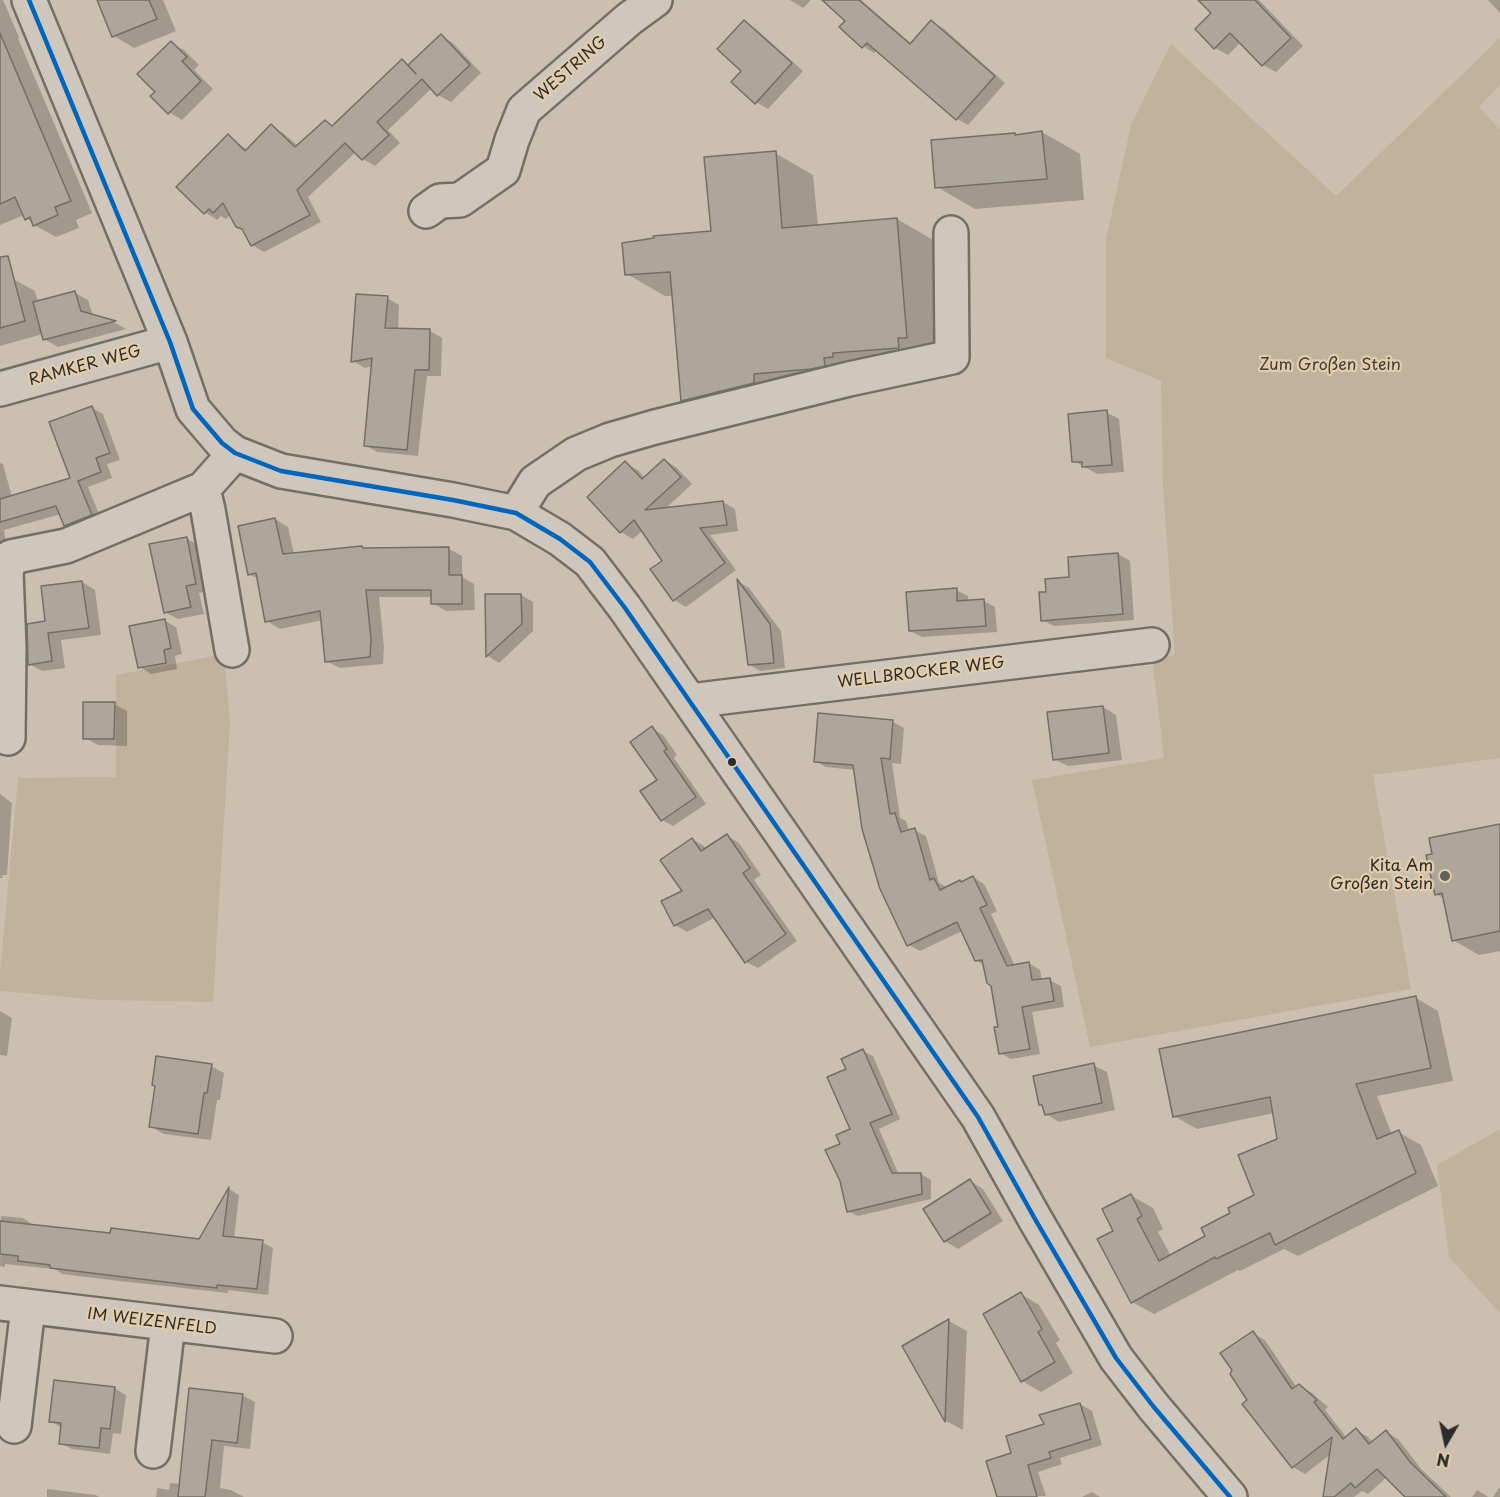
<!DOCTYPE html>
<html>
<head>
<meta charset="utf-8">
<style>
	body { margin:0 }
	#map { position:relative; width:1500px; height:1497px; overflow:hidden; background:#cbc0af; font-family:"Playpen Sans",sans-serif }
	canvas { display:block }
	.north { position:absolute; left:1416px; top:1413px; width:60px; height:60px; -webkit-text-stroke:4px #e2ccab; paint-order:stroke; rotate:189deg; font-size:16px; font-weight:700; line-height:24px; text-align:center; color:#2b2b2b }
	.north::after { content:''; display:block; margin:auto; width:21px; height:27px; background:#2b2b2b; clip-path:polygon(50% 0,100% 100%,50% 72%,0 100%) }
</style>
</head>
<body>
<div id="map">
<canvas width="1500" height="1497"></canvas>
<div class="north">N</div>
</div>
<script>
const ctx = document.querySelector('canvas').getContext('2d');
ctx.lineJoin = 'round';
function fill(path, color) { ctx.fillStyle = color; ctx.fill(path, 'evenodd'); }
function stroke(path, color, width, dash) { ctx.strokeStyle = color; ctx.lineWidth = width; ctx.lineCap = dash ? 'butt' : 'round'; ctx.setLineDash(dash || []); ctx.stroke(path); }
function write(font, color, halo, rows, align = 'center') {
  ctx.font = font + ' "Playpen Sans",sans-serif'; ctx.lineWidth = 4.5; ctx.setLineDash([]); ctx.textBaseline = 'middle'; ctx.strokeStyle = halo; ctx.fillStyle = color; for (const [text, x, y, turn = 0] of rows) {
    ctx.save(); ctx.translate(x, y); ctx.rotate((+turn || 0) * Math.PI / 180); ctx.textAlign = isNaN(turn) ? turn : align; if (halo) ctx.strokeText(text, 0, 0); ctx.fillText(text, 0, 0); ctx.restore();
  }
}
fill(new Path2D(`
	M 1500,38 L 1500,85 L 1479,107 L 1500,130 L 1500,758 L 1373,775 L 1411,989 L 1090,1047 L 1032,780 L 1164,758 L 1152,658 L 1175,655 L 1163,487 L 1161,381 L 1106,358 L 1106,239 L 1131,125 L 1171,44 L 1336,196 Z
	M 224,654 L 230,721 L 213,1002 L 102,1000 L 0,991 L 0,973 L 18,778 L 116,777 L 116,675 Z
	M 1500,1129 L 1500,1313 L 1449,1257 L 1437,1165 Z`), '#c0b29c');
fill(new Path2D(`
	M 0,0 L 3,0 L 19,37 L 18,38 L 92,213 L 76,220 L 79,228 L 56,237 L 34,225 L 34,223 L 26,218 L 24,215 L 0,225 Z
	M 99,0 L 163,0 L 176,31 L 134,48 L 114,36 Z
	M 790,0 L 811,0 L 803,8 Z
	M 824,0 L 861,0 L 912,44 L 931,22 L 943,28 L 1005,83 L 968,125 L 957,119 L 877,50 L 874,53 L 863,46 L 847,21 Z
	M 1218,0 L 1259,0 L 1303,46 L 1276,72 L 1263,65 L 1241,42 L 1228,55 L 1215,48 L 1213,14 Z
	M 1488,0 L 1500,0 L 1500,13 Z
	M 744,22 L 756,29 L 803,71 L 768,109 L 756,102 L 743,71 Z
	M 441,36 L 453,43 L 481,73 L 451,102 L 438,95 L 432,88 L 388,130 L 400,143 L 375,166 L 363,159 L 356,152 L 308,197 L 321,222 L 264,252 L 252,245 L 244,230 L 231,214 L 226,219 L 221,216 L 217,220 L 205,212 L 233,140 L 248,150 L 271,126 L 283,133 L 298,146 L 325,122 L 334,127 L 403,61 L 410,66 Z
	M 171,43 L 184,50 L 199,65 L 194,70 L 213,89 L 182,120 L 169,112 L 157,92 Z
	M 1042,132 L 1080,154 L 1084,200 L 975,209 L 937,187 L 1015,134 L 1018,136 Z
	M 775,153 L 813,175 L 818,226 L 897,219 L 935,241 L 945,359 L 720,422 L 682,400 L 674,296 L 665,296 L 627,274 L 712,233 Z
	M 0,277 L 13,279 L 35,291 L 38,303 L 75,293 L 88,300 L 93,316 L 115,323 L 126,329 L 58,347 L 44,339 L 43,334 L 0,346 Z
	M 387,298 L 399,305 L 398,330 L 430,331 L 442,338 L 441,376 L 427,376 L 418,456 L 377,452 L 365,445 L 372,366 L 365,368 L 353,361 Z
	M 92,408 L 103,414 L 120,460 L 107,464 L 112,478 L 88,487 L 102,521 L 76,532 L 65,525 L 61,514 L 4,530 L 7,553 L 0,570 L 0,463 L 3,464 L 12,497 L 72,479 Z
	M 1106,412 L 1119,419 L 1124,472 L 1097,474 L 1074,461 Z
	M 664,460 L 676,467 L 692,484 L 665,509 L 723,502 L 735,509 L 738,531 L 710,535 L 736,570 L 686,607 L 674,600 L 664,561 L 643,530 L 633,539 L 621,532 L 589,497 L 625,463 L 638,470 L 645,478 Z
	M 275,519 L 288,527 L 294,554 L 365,550 L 449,549 L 462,556 L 462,577 L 474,584 L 475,610 L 446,611 L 433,603 L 433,597 L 379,597 L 384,647 L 383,664 L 340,668 L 326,661 L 323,620 L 280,629 L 267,621 L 258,579 L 249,574 Z
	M 186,538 L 200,546 L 209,591 L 199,593 L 204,614 L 178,619 L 165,612 Z
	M 1118,554 L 1130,561 L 1134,620 L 1054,626 L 1042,620 L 1047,594 L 1071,578 Z
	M 82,582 L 95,590 L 101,635 L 61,640 L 65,668 L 42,671 L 29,664 L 47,623 Z
	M 739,582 L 749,588 L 781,631 L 785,668 L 760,671 L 749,664 Z
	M 956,590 L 968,596 L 968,602 L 984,601 L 995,607 L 997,632 L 922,637 L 910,631 Z
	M 521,595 L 533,602 L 533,631 L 499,663 L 488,656 L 487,596 Z
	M 165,621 L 176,627 L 182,654 L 175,656 L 177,669 L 151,674 L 140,667 Z
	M 114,704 L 127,711 L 127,746 L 98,745 L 85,738 Z
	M 1103,707 L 1116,715 L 1122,760 L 1068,766 L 1054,759 L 1049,714 Z
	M 819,715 L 893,722 L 904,728 L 901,764 L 892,763 L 900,818 L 906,821 L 909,831 L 914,830 L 926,836 L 939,883 L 945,886 L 946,889 L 962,883 L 973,877 L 984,884 L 997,911 L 991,914 L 1015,966 L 1029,963 L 1040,970 L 1042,981 L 1049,980 L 1061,986 L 1064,1007 L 1032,1012 L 1040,1054 L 1011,1059 L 1000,1053 L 1000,1028 L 992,986 L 984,965 L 976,960 L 962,931 L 920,951 L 909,945 L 855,770 L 826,767 L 815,761 Z
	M 652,728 L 663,735 L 677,755 L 674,758 L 706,804 L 673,826 L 662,820 L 659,780 Z
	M 0,794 L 12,803 L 7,875 L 2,875 L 3,878 L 0,878 Z
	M 1500,825 L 1500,951 L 1479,955 L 1453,940 L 1444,899 L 1436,894 Z
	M 727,836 L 739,843 L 761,875 L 754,880 L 797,941 L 758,968 L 746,962 L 716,917 L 687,932 L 675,925 L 684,892 L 692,839 L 704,846 L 706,850 Z
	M 1416,998 L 1438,1011 L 1453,1081 L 1377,1096 L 1392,1135 L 1398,1132 L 1421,1145 L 1438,1186 L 1298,1256 L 1284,1249 L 1240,1271 L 1238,1270 L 1154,1314 L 1132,1302 L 1115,1231 L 1130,1195 L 1153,1208 L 1163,1229 L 1158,1232 L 1171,1256 L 1207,1237 L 1232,1214 L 1256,1196 L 1278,1140 L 1274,1113 L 1197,1129 L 1174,1116 Z
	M 0,1011 L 12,1018 L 7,1056 L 0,1055 Z
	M 863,1051 L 873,1056 L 900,1119 L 879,1129 L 899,1175 L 921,1174 L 931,1180 L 931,1199 L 858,1216 L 848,1211 L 842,1144 L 852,1130 Z
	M 1093,1065 L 1107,1072 L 1115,1110 L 1059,1122 L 1046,1114 L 1044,1106 L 1040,1104 Z
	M 211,1066 L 224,1073 L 220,1100 L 217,1100 L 211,1140 L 164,1134 L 150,1126 Z
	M 970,1181 L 983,1189 L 1003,1221 L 958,1249 L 945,1241 Z
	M 229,1189 L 239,1195 L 234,1239 L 262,1242 L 273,1248 L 268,1295 L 228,1290 L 228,1293 L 111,1280 L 62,1274 L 55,1269 L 5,1264 L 5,1267 L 0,1266 L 1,1216 L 23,1218 L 33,1225 L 112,1235 L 200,1240 Z
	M 1021,1294 L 1039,1305 L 1060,1340 L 1056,1343 L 1073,1373 L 1041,1392 L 1022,1381 Z
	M 949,1321 L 967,1331 L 963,1430 L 946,1421 L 904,1346 Z
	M 1253,1333 L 1265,1340 L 1297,1388 L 1300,1386 L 1312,1393 L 1328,1407 L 1325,1410 L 1347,1438 L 1356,1430 L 1368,1437 L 1373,1442 L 1386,1432 L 1398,1439 L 1422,1470 L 1451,1497 L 1408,1497 L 1387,1477 L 1368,1494 L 1362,1491 L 1354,1497 L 1324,1497 L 1331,1454 L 1305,1474 L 1293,1467 L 1244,1404 L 1249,1400 Z
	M 114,1388 L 126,1395 L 121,1434 L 113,1433 L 110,1454 L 72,1449 L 60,1443 L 62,1428 L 51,1421 Z
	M 242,1395 L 255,1402 L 250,1449 L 224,1446 L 220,1488 L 231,1490 L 244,1497 L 156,1497 L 157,1488 L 169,1490 L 170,1483 L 181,1484 Z
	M 1080,1404 L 1092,1411 L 1102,1445 L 1060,1458 L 1062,1464 L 1038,1472 L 1046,1496 L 999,1497 L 1013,1454 L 1047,1425 Z
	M 1499,1488 L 1500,1489 L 1500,1497 L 1493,1497 Z
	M 47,1489 L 96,1495 L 99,1497 L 47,1497 Z
	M 1477,1490 L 1487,1496 L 1488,1497 L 1472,1497 Z
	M 1092,1492 L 1100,1497 L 1082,1497 Z`), '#0003');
const building = new Path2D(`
	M 97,0 L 149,0 L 157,19 L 112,37 Z
	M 822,0 L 859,0 L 910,44 L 931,20 L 995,76 L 956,120 L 867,43 L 862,48 L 839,27 L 845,21 Z
	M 1198,0 L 1255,0 L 1291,38 L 1262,66 L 1230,33 L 1214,49 L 1195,29 L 1211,13 Z
	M 744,20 L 792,63 L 755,104 L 731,82 L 741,71 L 717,49 Z
	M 0,33 L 71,201 L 55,207 L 58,215 L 33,226 L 30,217 L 25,220 L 15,197 L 0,204 Z
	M 441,34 L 470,65 L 437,96 L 422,79 L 377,122 L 389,135 L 362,160 L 345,143 L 297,190 L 310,215 L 251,246 L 242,229 L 236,227 L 223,203 L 213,213 L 209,209 L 204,214 L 176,187 L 228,134 L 245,151 L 271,124 L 295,147 L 325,120 L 332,126 L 402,59 L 416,74 L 408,65 Z
	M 171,41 L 187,57 L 182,61 L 201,81 L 168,114 L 150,96 L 155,92 L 137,74 Z
	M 1042,131 L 1047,179 L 935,188 L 931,140 L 1015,133 L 1015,135 Z
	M 776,151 L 782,228 L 897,218 L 907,338 L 898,338 L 899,348 L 833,353 L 833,357 L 824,358 L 825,366 L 811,369 L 754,374 L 754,383 L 681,401 L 670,272 L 625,275 L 622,243 L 654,238 L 653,236 L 711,231 L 704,157 Z
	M 8,256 L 25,321 L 0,328 L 0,257 Z
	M 75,291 L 81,311 L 116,321 L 43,340 L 33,302 Z
	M 356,294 L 388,296 L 385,328 L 430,329 L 429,370 L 415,370 L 407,450 L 364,446 L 372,358 L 351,362 Z
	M 92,406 L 110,453 L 96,458 L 101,472 L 78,481 L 92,515 L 64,526 L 56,506 L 0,522 L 0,499 L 70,478 L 49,422 Z
	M 1107,410 L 1112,465 L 1082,467 L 1082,462 L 1072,462 L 1068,414 Z
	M 664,459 L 681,477 L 645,510 L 723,501 L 727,525 L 700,528 L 725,563 L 673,601 L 650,569 L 662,561 L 634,520 L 620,533 L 587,497 L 625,461 L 642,479 Z
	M 275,518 L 283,554 L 362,546 L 363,548 L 449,547 L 449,575 L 462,575 L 462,604 L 431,604 L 431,590 L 366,590 L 371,639 L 370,657 L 325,662 L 320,611 L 265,622 L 256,573 L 248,575 L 238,526 Z
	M 187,537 L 196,584 L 186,586 L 191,607 L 164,613 L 149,544 Z
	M 1118,553 L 1123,614 L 1041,621 L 1039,592 L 1046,592 L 1045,579 L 1069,577 L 1068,557 Z
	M 737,579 L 770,624 L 774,663 L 748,665 Z
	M 82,581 L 89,628 L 48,633 L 52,661 L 28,665 L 27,624 L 45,621 L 41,586 Z
	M 957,588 L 957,601 L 984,599 L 986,626 L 909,631 L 906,592 Z
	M 485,594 L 521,594 L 522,624 L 486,657 Z
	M 165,619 L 171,648 L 164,650 L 166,663 L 138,668 L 129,626 Z
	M 83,702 L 115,702 L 114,739 L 83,739 Z
	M 1103,706 L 1109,753 L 1053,760 L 1047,712 Z
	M 818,713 L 893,720 L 890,759 L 881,758 L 890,814 L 895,813 L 901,832 L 915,828 L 930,880 L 934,878 L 940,890 L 960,880 L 961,882 L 973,876 L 987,905 L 980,908 L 1007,966 L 1029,962 L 1032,980 L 1050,978 L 1054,1001 L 1022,1007 L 1030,1049 L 999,1054 L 994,1027 L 998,1027 L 991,986 L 987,983 L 982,960 L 975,961 L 957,922 L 907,946 L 880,889 L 862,829 L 853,765 L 814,762 Z
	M 652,726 L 667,749 L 664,751 L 696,797 L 661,821 L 640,791 L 657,780 L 630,742 Z
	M 1500,824 L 1500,931 L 1452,941 L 1442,893 L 1435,895 L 1426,855 L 1432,854 L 1429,838 Z
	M 727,834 L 750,868 L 743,873 L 786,934 L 745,963 L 708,909 L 674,926 L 661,901 L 682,891 L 660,860 L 692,838 L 701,851 Z
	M 1416,996 L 1431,1068 L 1356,1084 L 1377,1139 L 1399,1130 L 1416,1173 L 1275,1245 L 1270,1233 L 1216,1259 L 1215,1257 L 1131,1303 L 1097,1239 L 1113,1231 L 1102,1209 L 1131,1194 L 1142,1216 L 1137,1219 L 1159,1261 L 1205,1236 L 1201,1228 L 1230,1213 L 1228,1208 L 1254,1195 L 1238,1155 L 1277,1139 L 1270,1097 L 1173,1117 L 1159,1049 Z
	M 863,1049 L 892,1114 L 870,1123 L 892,1173 L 921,1173 L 922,1194 L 847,1212 L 840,1181 L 825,1150 L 840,1144 L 836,1135 L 850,1129 L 827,1077 L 846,1069 L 841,1059 Z
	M 156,1056 L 212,1064 L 207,1093 L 204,1093 L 198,1134 L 149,1127 L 155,1086 L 152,1085 Z
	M 1094,1063 L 1102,1103 L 1045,1115 L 1042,1105 L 1039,1105 L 1033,1076 Z
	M 970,1179 L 991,1213 L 944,1242 L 923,1209 Z
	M 229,1187 L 223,1236 L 263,1240 L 257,1289 L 217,1285 L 217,1288 L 190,1285 L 50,1268 L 50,1265 L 18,1261 L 18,1256 L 0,1254 L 0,1221 L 110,1233 L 111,1228 L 199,1239 Z
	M 1021,1292 L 1042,1329 L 1038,1332 L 1055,1362 L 1021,1382 L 983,1314 Z
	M 949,1319 L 945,1422 L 902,1346 Z
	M 1253,1331 L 1292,1389 L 1299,1384 L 1317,1400 L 1314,1402 L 1343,1439 L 1356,1428 L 1369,1444 L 1386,1430 L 1410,1462 L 1446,1497 L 1405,1497 L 1377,1469 L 1355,1488 L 1351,1483 L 1334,1497 L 1323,1497 L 1332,1437 L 1292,1468 L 1242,1404 L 1247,1400 L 1230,1374 L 1232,1370 L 1220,1353 Z
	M 54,1380 L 115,1387 L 110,1429 L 101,1428 L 99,1448 L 59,1444 L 61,1423 L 49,1422 Z
	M 189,1388 L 243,1394 L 237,1443 L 212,1440 L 205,1497 L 178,1497 Z
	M 1080,1403 L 1091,1439 L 1049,1452 L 1051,1458 L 1028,1465 L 1037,1497 L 997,1497 L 986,1461 L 1011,1453 L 1006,1436 L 1044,1424 L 1039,1415 Z`);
fill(building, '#aea69a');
stroke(building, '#736e66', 1.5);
const minor = new Path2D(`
	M 29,0 L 170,342 L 193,409 L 222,443 L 235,453 L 281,471 L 453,500 L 516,513 L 560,539 L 590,562 L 625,608 L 978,1117 L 1035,1219 L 1116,1358 L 1153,1406 L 1230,1497
	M 426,211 L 440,201 L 460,200 L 503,170 L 512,140 L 524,110 L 629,19 L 655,0
	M 0,389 L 170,342
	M 203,489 L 208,510 L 232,650
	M 516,513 L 535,482 L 576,454 L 610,440 L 655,427 L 849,379 L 952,357 L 951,233
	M 690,701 L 1152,645
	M 8,738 L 9,648 L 6,572 L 11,557 L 66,546 L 203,489 L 235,453
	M 0,1303 L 275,1336
	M 14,1426 L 28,1307
	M 153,1451 L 168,1324`);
stroke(minor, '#736e66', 38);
stroke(minor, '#cfc7bb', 33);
stroke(new Path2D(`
	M 29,0 L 170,342 L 193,409 L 222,443 L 235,453 L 281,471 L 453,500 L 516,513 L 560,539 L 590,562 L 625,608 L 978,1117 L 1035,1219 L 1116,1358 L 1153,1406 L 1230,1497`), '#0065bd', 4.5);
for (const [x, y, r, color] of [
	[732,762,5,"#2b2b2b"],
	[1445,876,6,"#635f59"]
]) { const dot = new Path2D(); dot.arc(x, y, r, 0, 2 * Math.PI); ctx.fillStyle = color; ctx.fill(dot); stroke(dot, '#e2ccab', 2); }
write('16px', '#2b2b2b', '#e2ccab', [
	["WESTRING",571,69,-41],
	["RAMKER WEG",85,366,-15],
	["WELLBROCKER WEG",921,673,-7],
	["IM WEIZENFELD",152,1322,7]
]);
write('16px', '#403d3a', '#e2ccab', [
	["Zum Großen Stein",1330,366]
]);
write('16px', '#2b2b2b', '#e2ccab', [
	["Kita Am",1433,867],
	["Großen Stein",1433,885]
], 'right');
</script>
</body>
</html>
